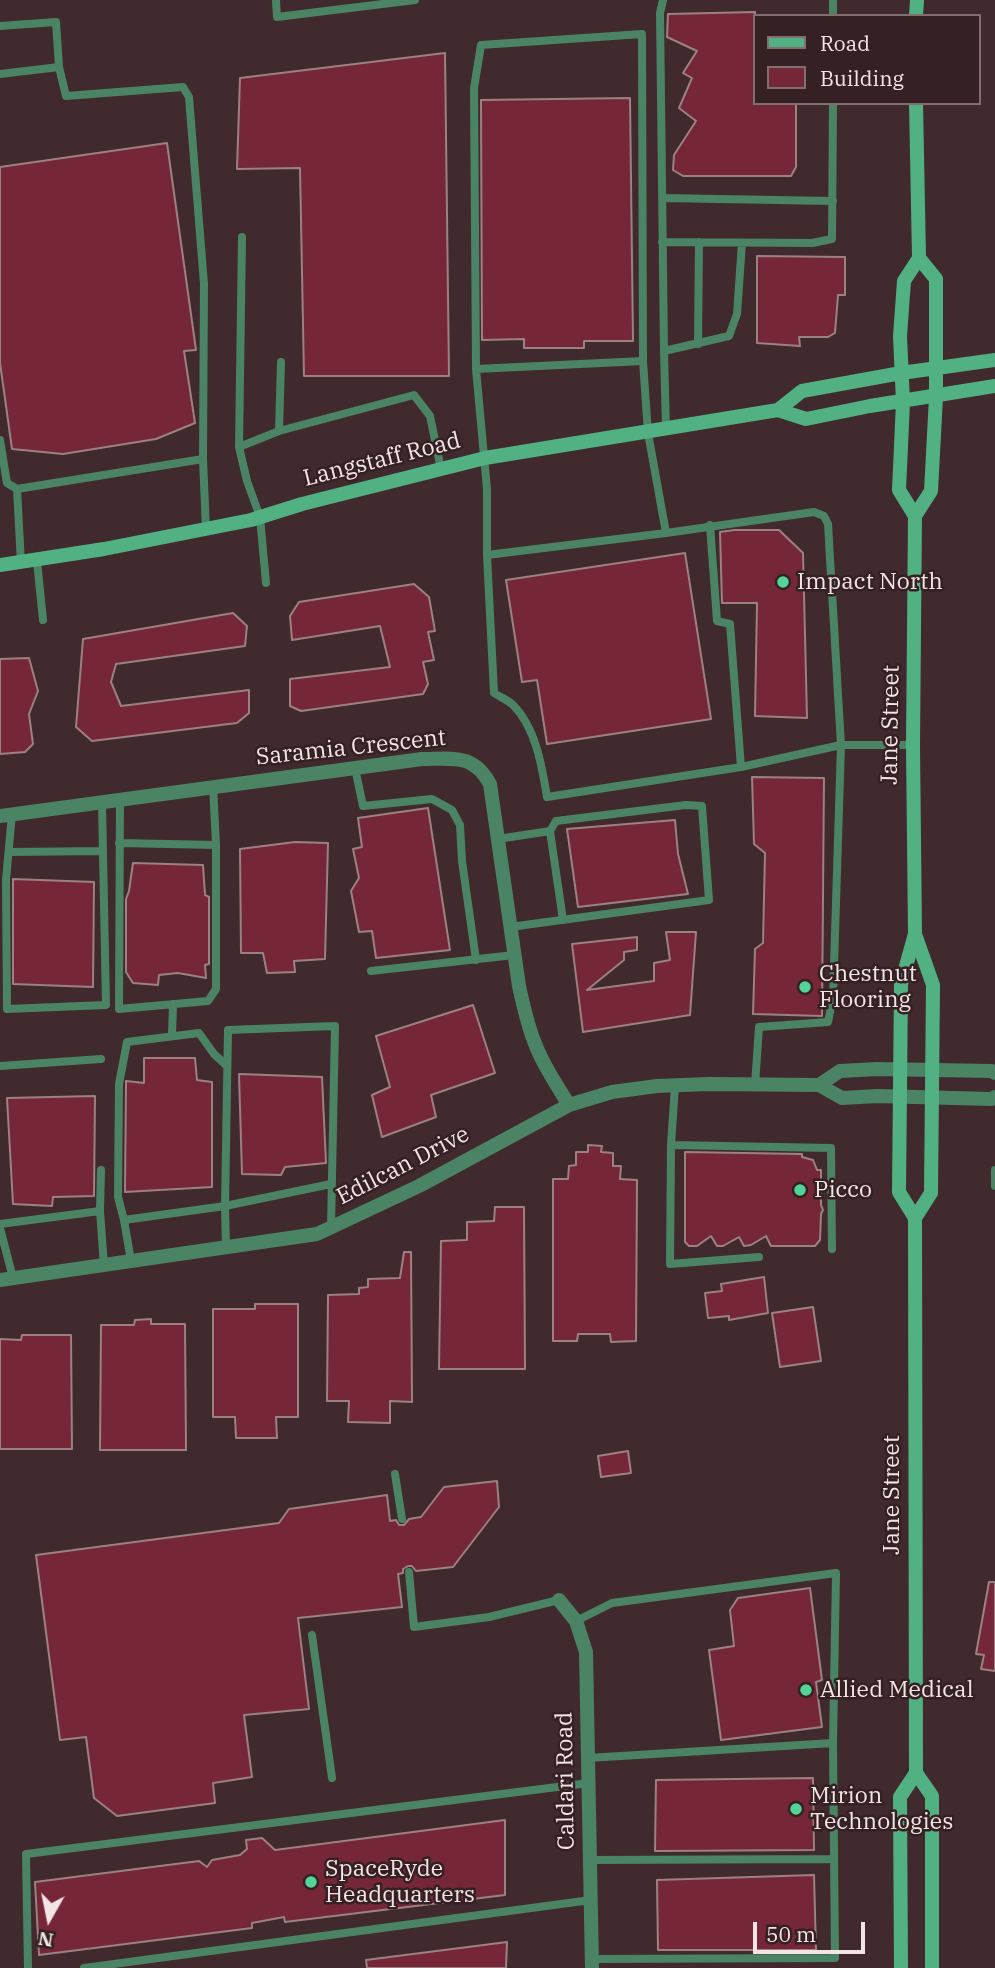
<!DOCTYPE html>
<html>
<head>
<meta charset="utf-8">
<style>
	body { margin:0 }
	#map { position:relative; width:995px; height:1968px; overflow:hidden; background:#402a2d; font-family:"IBM Plex Serif",serif }
	canvas { display:block }
	.legend { position:absolute; left:753px; top:14px; width:228px; height:91px; box-sizing:border-box; background:#352023; border:2px solid #816e71; margin:0; padding:9px 12px; list-style:none; font-size:21px; color:#f3e4e5 }
	.legend li { display:flex; align-items:center; gap:14px; height:35px }
	.legend b { width:35px; border:2px solid #816e71 }
	.north { position:absolute; left:14px; top:1884px; width:70px; height:70px; -webkit-text-stroke:5px #352023; paint-order:stroke; rotate:189deg; font-size:19px; font-weight:700; line-height:28px; text-align:center; color:#f3e4e5 }
	.north::after { content:''; display:block; margin:auto; width:24px; height:32px; background:#f3e4e5; clip-path:polygon(50% 0,100% 100%,50% 72%,0 100%) }
	.scale { position:absolute; left:753px; top:1922px; width:112px; height:32px; box-sizing:border-box; border:4px solid #f3e4e5; border-top:0; padding-left:9px; font-size:21px; line-height:24px; white-space:nowrap; color:#f3e4e5; -webkit-text-stroke:5px #352023; paint-order:stroke }
</style>
</head>
<body>
<div id="map">
<canvas width="995" height="1968"></canvas>
<ul class="legend">
<li><b style="height:9px;background:#52b182"></b>Road</li>
<li><b style="height:19px;background:#752637"></b>Building</li>
</ul>
<div class="north">N</div>
<div class="scale">50 m</div>
</div>
<script>
const ctx = document.querySelector('canvas').getContext('2d');
ctx.lineJoin = 'round';
function fill(path, color) { ctx.fillStyle = color; ctx.fill(path, 'evenodd'); }
function stroke(path, color, width, dash) { ctx.strokeStyle = color; ctx.lineWidth = width; ctx.lineCap = dash ? 'butt' : 'round'; ctx.setLineDash(dash || []); ctx.stroke(path); }
function write(font, color, halo, rows, align = 'center') {
  ctx.font = font + ' "IBM Plex Serif",serif'; ctx.lineWidth = 5; ctx.setLineDash([]); ctx.textBaseline = 'middle'; ctx.strokeStyle = halo; ctx.fillStyle = color; for (const [text, x, y, turn = 0] of rows) {
    ctx.save(); ctx.translate(x, y); ctx.rotate((+turn || 0) * Math.PI / 180); ctx.textAlign = isNaN(turn) ? turn : align; if (halo) ctx.strokeText(text, 0, 0); ctx.fillText(text, 0, 0); ctx.restore();
  }
}
const building = new Path2D(`
	M 755,12 L 755,103 L 796,103 L 796,167 L 791,176 L 683,176 L 673,170 L 674,155 L 696,121 L 679,108 L 692,78 L 683,73 L 697,51 L 667,37 L 668,14 Z
	M 445,53 L 449,376 L 304,376 L 300,168 L 237,169 L 240,78 Z
	M 630,98 L 633,341 L 584,341 L 584,348 L 524,348 L 524,339 L 482,340 L 481,100 Z
	M 167,143 L 196,350 L 184,351 L 195,423 L 156,439 L 63,454 L 12,449 L 0,363 L 0,167 Z
	M 757,256 L 845,257 L 845,295 L 838,295 L 835,333 L 828,337 L 799,337 L 800,346 L 757,343 Z
	M 734,530 L 779,530 L 803,553 L 807,718 L 755,716 L 757,603 L 722,603 L 720,532 Z
	M 685,553 L 711,719 L 547,744 L 537,680 L 522,682 L 506,580 Z
	M 414,584 L 429,597 L 435,631 L 428,632 L 434,660 L 423,662 L 428,684 L 423,694 L 301,711 L 290,706 L 290,679 L 390,667 L 380,626 L 292,640 L 290,616 L 299,602 Z
	M 233,613 L 247,626 L 245,646 L 116,664 L 111,682 L 121,706 L 249,690 L 249,713 L 237,723 L 92,741 L 76,727 L 83,639 Z
	M 29,658 L 38,691 L 29,714 L 33,744 L 25,752 L 0,754 L 0,659 Z
	M 752,777 L 824,778 L 822,1016 L 753,1014 L 755,949 L 763,943 L 765,853 L 754,844 Z
	M 428,808 L 450,950 L 376,958 L 372,931 L 359,932 L 351,891 L 359,878 L 353,849 L 362,847 L 358,818 Z
	M 675,820 L 678,854 L 688,894 L 578,907 L 567,829 Z
	M 295,842 L 328,843 L 325,959 L 294,961 L 295,972 L 267,973 L 263,953 L 241,953 L 240,849 Z
	M 133,863 L 203,865 L 205,895 L 209,897 L 209,964 L 205,965 L 206,978 L 178,973 L 159,975 L 158,985 L 133,983 L 126,972 L 126,899 L 129,891 Z
	M 13,879 L 94,882 L 93,987 L 13,984 Z
	M 666,932 L 696,932 L 690,1015 L 583,1032 L 572,944 L 637,937 L 637,950 L 624,952 L 624,960 L 587,990 L 654,981 L 654,963 L 670,960 Z
	M 473,1005 L 495,1073 L 431,1095 L 436,1117 L 382,1137 L 372,1095 L 390,1087 L 376,1036 Z
	M 144,1058 L 195,1058 L 197,1080 L 212,1082 L 212,1187 L 125,1192 L 126,1085 L 126,1081 L 144,1083 Z
	M 239,1074 L 322,1077 L 326,1163 L 285,1167 L 281,1175 L 242,1174 Z
	M 95,1096 L 94,1196 L 53,1197 L 52,1206 L 13,1204 L 7,1098 Z
	M 588,1145 L 602,1146 L 601,1152 L 613,1153 L 613,1166 L 621,1166 L 620,1179 L 637,1180 L 636,1341 L 611,1342 L 610,1334 L 578,1334 L 577,1341 L 553,1341 L 553,1179 L 568,1179 L 569,1166 L 576,1165 L 576,1152 L 588,1152 Z
	M 685,1152 L 802,1154 L 802,1157 L 813,1160 L 817,1170 L 821,1170 L 821,1205 L 823,1210 L 821,1214 L 820,1240 L 815,1246 L 771,1246 L 766,1236 L 751,1245 L 744,1246 L 739,1237 L 723,1246 L 717,1246 L 711,1236 L 697,1246 L 689,1246 L 685,1242 Z
	M 495,1207 L 524,1207 L 525,1369 L 439,1369 L 441,1241 L 467,1240 L 467,1222 L 494,1221 Z
	M 404,1252 L 411,1252 L 412,1402 L 390,1401 L 390,1423 L 348,1422 L 349,1401 L 327,1401 L 328,1295 L 359,1294 L 359,1288 L 368,1287 L 368,1279 L 400,1278 Z
	M 764,1277 L 768,1313 L 729,1320 L 729,1316 L 708,1318 L 705,1293 L 722,1291 L 721,1284 Z
	M 255,1304 L 298,1304 L 298,1417 L 276,1417 L 277,1438 L 236,1438 L 235,1417 L 213,1417 L 213,1309 L 255,1309 Z
	M 813,1307 L 821,1361 L 780,1367 L 772,1313 Z
	M 151,1319 L 151,1324 L 185,1324 L 186,1450 L 100,1450 L 101,1325 L 134,1325 L 135,1320 Z
	M 22,1335 L 71,1335 L 72,1449 L 0,1449 L 0,1339 L 21,1340 Z
	M 628,1451 L 631,1473 L 601,1477 L 598,1456 Z
	M 497,1481 L 499,1507 L 453,1567 L 416,1571 L 412,1566 L 408,1566 L 403,1569 L 403,1573 L 398,1574 L 402,1607 L 298,1618 L 309,1709 L 244,1715 L 252,1777 L 213,1783 L 215,1803 L 117,1816 L 94,1798 L 86,1737 L 60,1740 L 36,1555 L 279,1523 L 289,1509 L 387,1495 L 390,1521 L 396,1520 L 399,1525 L 404,1525 L 409,1519 L 421,1517 L 444,1487 Z
	M 989,1582 L 995,1582 L 995,1671 L 981,1669 L 984,1655 L 976,1654 Z
	M 810,1588 L 822,1680 L 816,1682 L 822,1727 L 721,1740 L 709,1650 L 734,1646 L 730,1610 L 738,1598 Z
	M 813,1778 L 814,1850 L 655,1851 L 656,1780 Z
	M 505,1820 L 505,1895 L 285,1922 L 284,1917 L 252,1923 L 252,1928 L 39,1955 L 35,1882 L 199,1861 L 207,1867 L 212,1860 L 240,1855 L 247,1849 L 246,1840 L 262,1838 L 275,1850 Z
	M 814,1875 L 816,1950 L 658,1950 L 657,1880 Z
	M 507,1942 L 506,1968 L 367,1968 L 366,1960 Z`);
fill(building, '#752637');
stroke(building, '#9b8183', 2);
stroke(new Path2D(`
	M 276,0 L 277,17 L 415,0
	M 663,0 L 660,13 L 664,351 L 729,336 L 737,314 L 742,243
	M 833,0 L 833,16
	M 0,26 L 56,22 L 59,67
	M 0,74 L 59,67 L 66,96 L 183,87 L 189,97 L 204,284 L 203,459
	M 662,198 L 833,201
	M 242,237 L 239,447 L 247,481 L 260,517 L 266,583
	M 662,242 L 812,243 L 832,239 L 833,103
	M 698,344 L 699,242
	M 664,351 L 666,430
	M 476,369 L 643,361 L 648,433 L 666,533 L 487,555 L 494,693 C 500,697 508,700 513,705 C 536,728 542,767 547,797 L 741,767 L 841,745 L 913,745
	M 279,431 L 281,362
	M 0,440 L 7,483 L 17,489
	M 239,447 L 279,431 L 414,395 L 430,416 L 441,469
	M 710,525 L 717,621 L 730,624 L 741,767
	M 666,533 L 814,512 L 824,516 L 828,524 L 841,745 L 833,997 L 828,1022 L 759,1027 L 755,1085
	M 487,555 L 487,489 L 476,369 L 474,88 L 481,45 L 642,34 L 643,361
	M 37,561 L 43,620
	M 21,563 L 17,489 L 203,459 L 206,530
	M 355,768 L 363,806 L 432,799 L 452,810 L 460,825 L 462,861 L 476,960
	M 120,799 L 119,1009 L 208,1001 L 216,989 L 216,845 L 213,785
	M 12,814 L 6,880 L 7,1009 L 106,1005 L 102,802
	M 550,831 L 563,920
	M 498,839 L 550,831 L 556,821 L 686,805 L 702,806 L 709,900 L 510,927
	M 119,843 L 216,845
	M 9,852 L 103,851
	M 371,971 L 514,955
	M 172,1036 L 173,1004
	M 0,1066 L 101,1059
	M 675,1086 L 671,1145 L 831,1148 L 832,1249
	M 671,1145 L 670,1264 L 759,1257
	M 995,1170 L 995,1186
	M 100,1211 L 101,1170
	M 124,1220 L 118,1197 L 119,1084 L 127,1042 L 199,1033 L 214,1054 L 227,1066
	M 0,1224 L 100,1211 L 104,1265
	M 0,1228 L 13,1278
	M 331,1228 L 335,1026 L 228,1030 L 225,1206 L 331,1184
	M 131,1261 L 124,1220 L 225,1206 L 226,1247
	M 395,1474 L 402,1519
	M 409,1572 L 414,1627 L 489,1617 L 559,1600
	M 576,1621 L 612,1603 L 836,1573 L 833,1743
	M 312,1635 L 332,1778
	M 588,1758 L 833,1743 L 835,1958 L 592,1959
	M 590,1860 L 834,1859
	M 28,1968 L 26,1854 L 589,1783
	M 84,1968 L 591,1900`), '#4b8365', 8);
stroke(new Path2D(`
	M 0,816 L 422,759 C 453,759 473,753 490,784 L 519,986 C 523,1004 527,1023 534,1041 C 542,1063 556,1084 569,1105
	M 819,1085 L 840,1071 L 877,1069 L 992,1071 L 995,1073
	M 0,1280 L 317,1234 L 419,1186 L 569,1105 L 612,1092 L 657,1086 L 709,1084 L 819,1085 L 842,1098 L 877,1096 L 992,1099 L 995,1097
	M 559,1600 L 576,1621 L 586,1652 L 592,1968`), '#4b8365', 14);
stroke(new Path2D(`
	M 916,16 L 917,0
	M 778,410 L 806,419 L 870,406 L 995,386
	M 915,516 L 931,491 L 936,397 L 936,279 L 919,258
	M 0,565 L 104,549 L 251,520 L 302,504 L 485,458 L 778,410 L 802,391 L 901,373 L 995,360
	M 915,934 L 933,985 L 931,1193 L 915,1218
	M 916,1773 L 932,1796 L 932,1968
	M 901,1968 L 900,1797 L 916,1773 L 915,1218 L 899,1192 L 901,984 L 915,934 L 913,745 L 915,516 L 899,490 L 903,402 L 900,336 L 904,281 L 919,258 L 916,103`), '#52b182', 14);
for (const [x, y, r, color] of [
	[783,582,7,"#53d396"],
	[805,987,7,"#53d396"],
	[800,1190,7,"#53d396"],
	[806,1690,7,"#53d396"],
	[796,1809,7,"#53d396"],
	[311,1882,7,"#53d396"]
]) { const dot = new Path2D(); dot.arc(x, y, r, 0, 2 * Math.PI); ctx.fillStyle = color; ctx.fill(dot); stroke(dot, '#352023', 2.5); }
write('23px', '#f3e4e5', '#352023', [
	["Langstaff Road",382,460,-14],
	["Jane Street",891,725,-89],
	["Saramia Crescent",351,748,-6],
	["Edilcan Drive",403,1166,-27],
	["Jane Street",892,1495,-90],
	["Caldari Road",566,1781,-91]
]);
write('23px', '#f3e4e5', '#352023', [
	["Impact North",797,582],
	["Chestnut",819,974],
	["Flooring",819,1000],
	["Picco",814,1190],
	["Allied Medical",820,1690],
	["Mirion",810,1796],
	["Technologies",810,1822],
	["SpaceRyde",325,1869],
	["Headquarters",325,1895]
], 'left');
</script>
</body>
</html>
